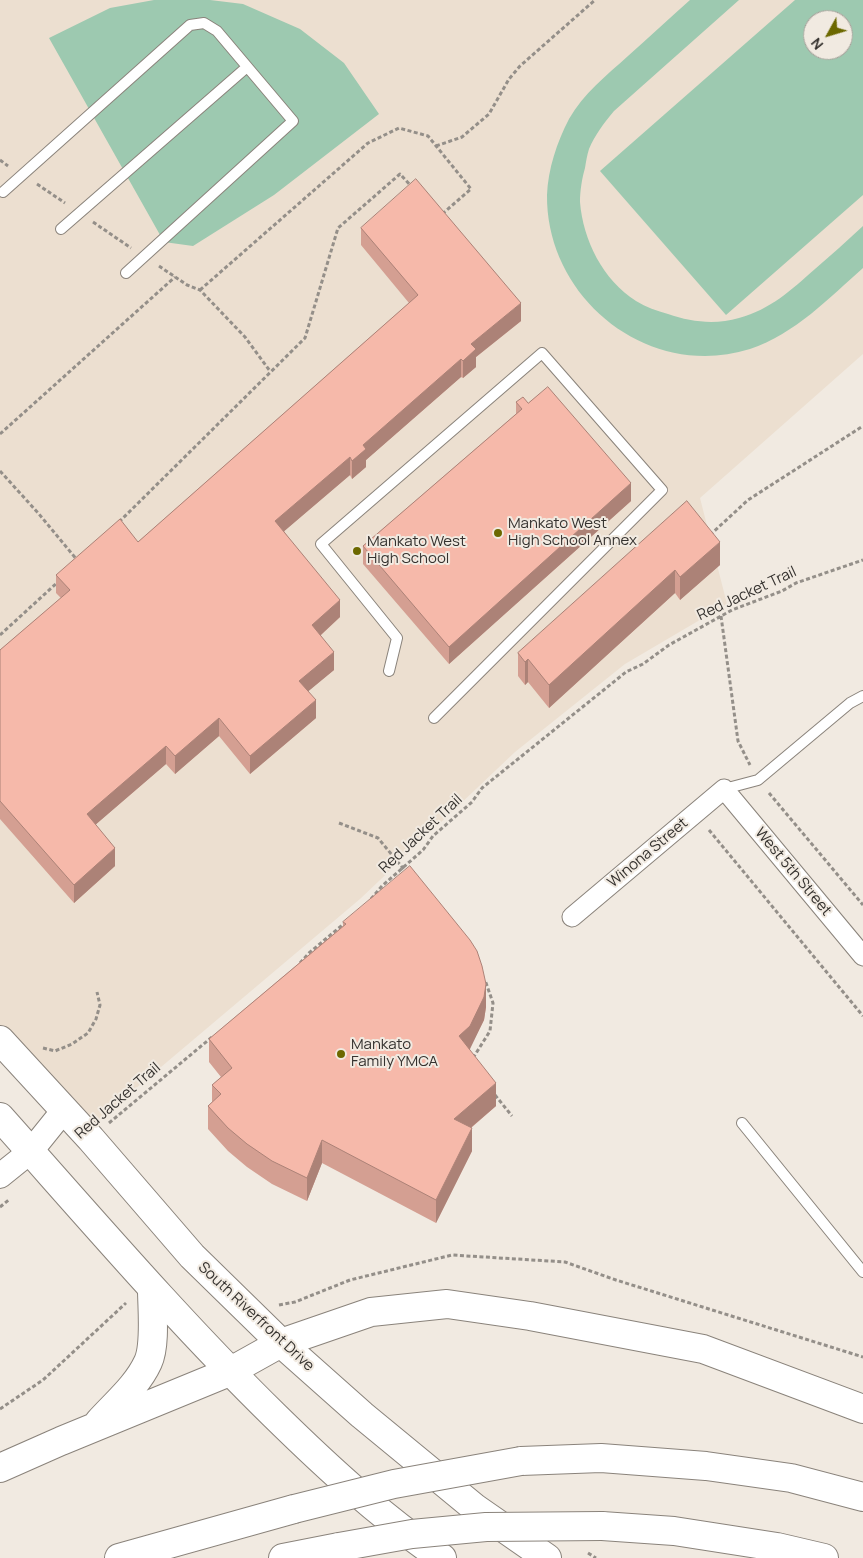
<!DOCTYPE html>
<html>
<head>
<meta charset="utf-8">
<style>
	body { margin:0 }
	#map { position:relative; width:863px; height:1558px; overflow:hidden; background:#f1eae1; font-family:Manrope,sans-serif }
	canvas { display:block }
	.north { position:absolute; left:803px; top:10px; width:50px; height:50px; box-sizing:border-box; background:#f1eae1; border:1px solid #a6a09a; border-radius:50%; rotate:231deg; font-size:14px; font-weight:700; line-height:20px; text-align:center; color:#35322f }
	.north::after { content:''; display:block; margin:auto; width:18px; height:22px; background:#6c6800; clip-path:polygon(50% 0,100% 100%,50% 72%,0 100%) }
</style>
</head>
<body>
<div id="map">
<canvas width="863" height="1558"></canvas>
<div class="north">N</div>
</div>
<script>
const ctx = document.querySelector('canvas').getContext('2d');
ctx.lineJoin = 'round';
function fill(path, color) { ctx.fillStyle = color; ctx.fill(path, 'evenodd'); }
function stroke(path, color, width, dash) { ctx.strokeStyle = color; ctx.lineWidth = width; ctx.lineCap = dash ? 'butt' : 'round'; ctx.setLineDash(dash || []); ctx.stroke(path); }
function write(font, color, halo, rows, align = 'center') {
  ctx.font = font + ' Manrope,sans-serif'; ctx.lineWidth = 4; ctx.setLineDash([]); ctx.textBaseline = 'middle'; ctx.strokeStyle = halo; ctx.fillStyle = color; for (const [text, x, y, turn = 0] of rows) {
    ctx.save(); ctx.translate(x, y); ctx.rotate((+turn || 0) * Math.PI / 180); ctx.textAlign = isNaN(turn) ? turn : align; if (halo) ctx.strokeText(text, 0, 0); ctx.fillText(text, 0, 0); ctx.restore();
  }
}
fill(new Path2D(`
	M 0,0 L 863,0 L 863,354 L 700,498 L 727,604 L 625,664 L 515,752 L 360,899 L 90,1127 L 0,1028 ZM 813,20 L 843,20 L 843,50 L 813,50 Z`), '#ecdfd0');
fill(new Path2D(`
	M 154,0 L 210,0 L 243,4 L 300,29 L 344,63 L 379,114 L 274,195 L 193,246 L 164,242 L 49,38 L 110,8 Z
	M 690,0 L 739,0 L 614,111 C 604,123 595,135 589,149 C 587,155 586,162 585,168 C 582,178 580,191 580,202 C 583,240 603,280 636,301 C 646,307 657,311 668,314 C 691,322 715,325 739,318 C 771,309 790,291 815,269 C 831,255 847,241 863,226 L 863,268 C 829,298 795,334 750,349 C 649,381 546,299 547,195 C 548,169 557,142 569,119 C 583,94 607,75 628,56 C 649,37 669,19 690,0 Z
	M 795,0 L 863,0 L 863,195 L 726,315 L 600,171 ZM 813,20 L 843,20 L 843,50 L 813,50 Z`), '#9dc9b0');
const service = new Path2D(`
	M 3,192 L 190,25 L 204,23 L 217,31 L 293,121 L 126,273
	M 61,229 L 247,67
	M 389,671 L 397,638 L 321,544 L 542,353 L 662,490 L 434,718
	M 724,789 L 758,780 L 850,703 L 863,696
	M 742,1123 L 863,1272`);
const minor = new Path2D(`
	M 572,917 L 724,789 L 863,956`);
const tertiary = new Path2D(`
	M 0,1176 L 31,1151 L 64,1110`);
const secondary = new Path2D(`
	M 0,1040 L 91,1139 L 192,1256 L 281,1343 L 362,1415 L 475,1508 L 547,1558
	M 0,1117 C 90,1218 178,1321 275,1416 C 327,1467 381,1517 442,1558`);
const motorway = new Path2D(`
	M 99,1422 C 116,1403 137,1386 148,1362 C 156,1345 152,1309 152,1289
	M 521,1461 L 601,1458 L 706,1466 L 791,1478 L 863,1497
	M 0,1468 L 61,1441 L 229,1372 L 281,1343 L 371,1312 L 447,1304 L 530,1316 L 703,1349 L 863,1409
	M 602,1526 L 674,1531 L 777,1547 L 824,1558
	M 119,1558 L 294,1509
	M 283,1558 L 339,1547`);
stroke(service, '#8a837b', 12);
stroke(minor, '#8a837b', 21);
stroke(tertiary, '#8a837b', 26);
stroke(secondary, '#8a837b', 30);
stroke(motorway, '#8a837b', 30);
stroke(new Path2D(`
	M 436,146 L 462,137 L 489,114 L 509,79 L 520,66 L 595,0
	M 0,160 L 8,166
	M 37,184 L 65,203
	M 93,222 L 131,248
	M 159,266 L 187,285 L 200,290 L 245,337 L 270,371
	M 200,290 L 368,143 L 399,128 L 428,136 L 471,189 L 441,215
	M 0,434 L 175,277
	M 0,471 L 39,514 L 78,561
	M 119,522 L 305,338 L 338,228 L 400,174 L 411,186
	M 710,535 L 748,500 L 863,426
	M 721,616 L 738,741 L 750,765
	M 0,635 L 59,581
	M 769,793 L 863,905
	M 339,823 L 378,838 L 407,873
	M 709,830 L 863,1016
	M 371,899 L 382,886 L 423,850 L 433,836 L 472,802 L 482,788 L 626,672 L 643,664 L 669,645 L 732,610 L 782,591 L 796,583 L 863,560
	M 300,963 L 309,953 L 346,922
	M 43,1048 L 55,1051 L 72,1044 L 88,1033 L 96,1019 L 100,1005 L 97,992
	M 473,1058 L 490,1031 L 493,1003 L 485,980
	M 495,1095 L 512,1116
	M 109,1123 L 212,1037
	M 0,1207 L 10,1199
	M 279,1305 L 295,1302 L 350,1280 L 452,1255 L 565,1262 L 616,1280 L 863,1357
	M 0,1409 L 43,1380 L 126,1303
	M 588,1553 L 596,1558`), '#948f89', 3, [4, 2.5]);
stroke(service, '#fff', 10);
stroke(minor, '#fff', 19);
stroke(tertiary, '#fff', 24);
stroke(secondary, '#fff', 28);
stroke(motorway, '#fff', 28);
const motorwayBridge = new Path2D(`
	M 294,1509 L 394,1484 L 521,1461
	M 339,1547 L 412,1534 L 486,1527 L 602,1526`);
stroke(motorwayBridge, '#8a837b', 30, []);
stroke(motorwayBridge, '#fff', 28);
fill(new Path2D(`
	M 361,228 L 521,321 L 476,357 L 476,367 L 463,378 L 461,377 L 366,460 L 366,467 L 352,479 L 350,475 L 284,531 L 340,617 L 320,636 L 334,670 L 308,691 L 316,718 L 250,774 L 219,736 L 175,774 L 166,764 L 95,825 L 115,866 L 74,903 L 0,819 L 0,650 L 61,598 L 56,593 L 56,575 L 138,542 L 409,303 L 361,245 Z
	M 516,402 L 528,403 L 631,501 L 449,664 L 363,564 L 363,546 L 516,414 Z
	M 687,501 L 720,565 L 680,600 L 675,593 L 549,708 L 528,682 L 525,685 L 518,676 L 518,653 Z
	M 343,922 L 486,1007 L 484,1020 L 469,1049 L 496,1106 L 471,1128 L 472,1151 L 436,1223 L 322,1163 L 307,1201 L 272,1184 L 247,1167 L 228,1151 L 208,1129 L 208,1106 L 212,1102 L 212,1085 L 221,1077 L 209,1062 L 209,1039 L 343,926 Z`), '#d49f92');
fill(new Path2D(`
	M 521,303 L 521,321 L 476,357 L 476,367 L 463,378 L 463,361 L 471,344 Z
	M 461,359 L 461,377 L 366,460 L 366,467 L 352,479 L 352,461 L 363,445 Z
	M 350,457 L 350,475 L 275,539 L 275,521 Z
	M 631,483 L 631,501 L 449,664 L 449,647 Z
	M 720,542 L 720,565 L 680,600 L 680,577 Z
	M 675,570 L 675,593 L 549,708 L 549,685 Z
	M 340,600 L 340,617 L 312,643 L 312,625 Z
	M 334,652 L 334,670 L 299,699 L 299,681 Z
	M 528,659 L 528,682 L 525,685 L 525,662 Z
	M 316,700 L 316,718 L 250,774 L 250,756 Z
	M 219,718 L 219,736 L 175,774 L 175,756 Z
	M 166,746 L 166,764 L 87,832 L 87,814 Z
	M 115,848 L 115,866 L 74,903 L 74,885 Z
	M 486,984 L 486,1007 L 484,1020 L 470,1049 L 459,1059 L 459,1036 Z
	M 496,1083 L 496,1106 L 454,1142 L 454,1119 Z
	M 472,1128 L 472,1151 L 436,1223 L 436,1200 Z
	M 322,1140 L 322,1163 L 307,1201 L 307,1178 Z`), '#ac8277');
const building = new Path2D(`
	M 416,179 L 521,303 L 471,344 L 476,349 L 463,361 L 461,359 L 363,445 L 366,449 L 352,461 L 350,457 L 275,521 L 340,600 L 312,625 L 334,652 L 299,681 L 316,700 L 250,756 L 219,718 L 175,756 L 166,746 L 87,814 L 115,848 L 74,885 L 0,801 L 0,650 L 70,590 L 56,575 L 120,519 L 138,542 L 418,295 L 361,228 Z
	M 548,387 L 631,483 L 449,647 L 363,546 L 522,409 L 516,402 L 523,397 L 528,403 Z
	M 687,501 L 720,542 L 680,577 L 675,570 L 549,685 L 528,659 L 525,662 L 518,653 Z
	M 410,866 L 470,940 L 477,951 L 482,966 L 486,984 L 484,997 L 470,1026 L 459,1036 L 496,1083 L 454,1119 L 472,1128 L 436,1200 L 322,1140 L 307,1178 L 272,1161 L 247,1144 L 228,1128 L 208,1106 L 221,1094 L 212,1085 L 232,1068 L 209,1039 L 346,924 L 343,922 Z`);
fill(building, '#f6b9aa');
stroke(building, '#ac8277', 1);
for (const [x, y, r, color] of [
	[498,533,5,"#6c6800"],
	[357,551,5,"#6c6800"],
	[341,1054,5,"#6c6800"]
]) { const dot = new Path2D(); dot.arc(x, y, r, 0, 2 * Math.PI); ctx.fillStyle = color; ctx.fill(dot); stroke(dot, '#f1eae1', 2); }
write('15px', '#35322f', '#f1eae1', [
	["Mankato West",508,524],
	["High School Annex",508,541],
	["Mankato West",367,542],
	["High School",367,559],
	["Mankato",351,1045],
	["Family YMCA",351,1062]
], 'left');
write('15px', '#35322f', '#f1eae1', [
	["Red Jacket Trail",747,594,-25],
	["Red Jacket Trail",421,834,-43],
	["Winona Street",648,853,-40],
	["West 5th Street",793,872,50],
	["Red Jacket Trail",118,1101,-41],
	["South Riverfront Drive",256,1317,43]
]);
</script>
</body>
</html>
